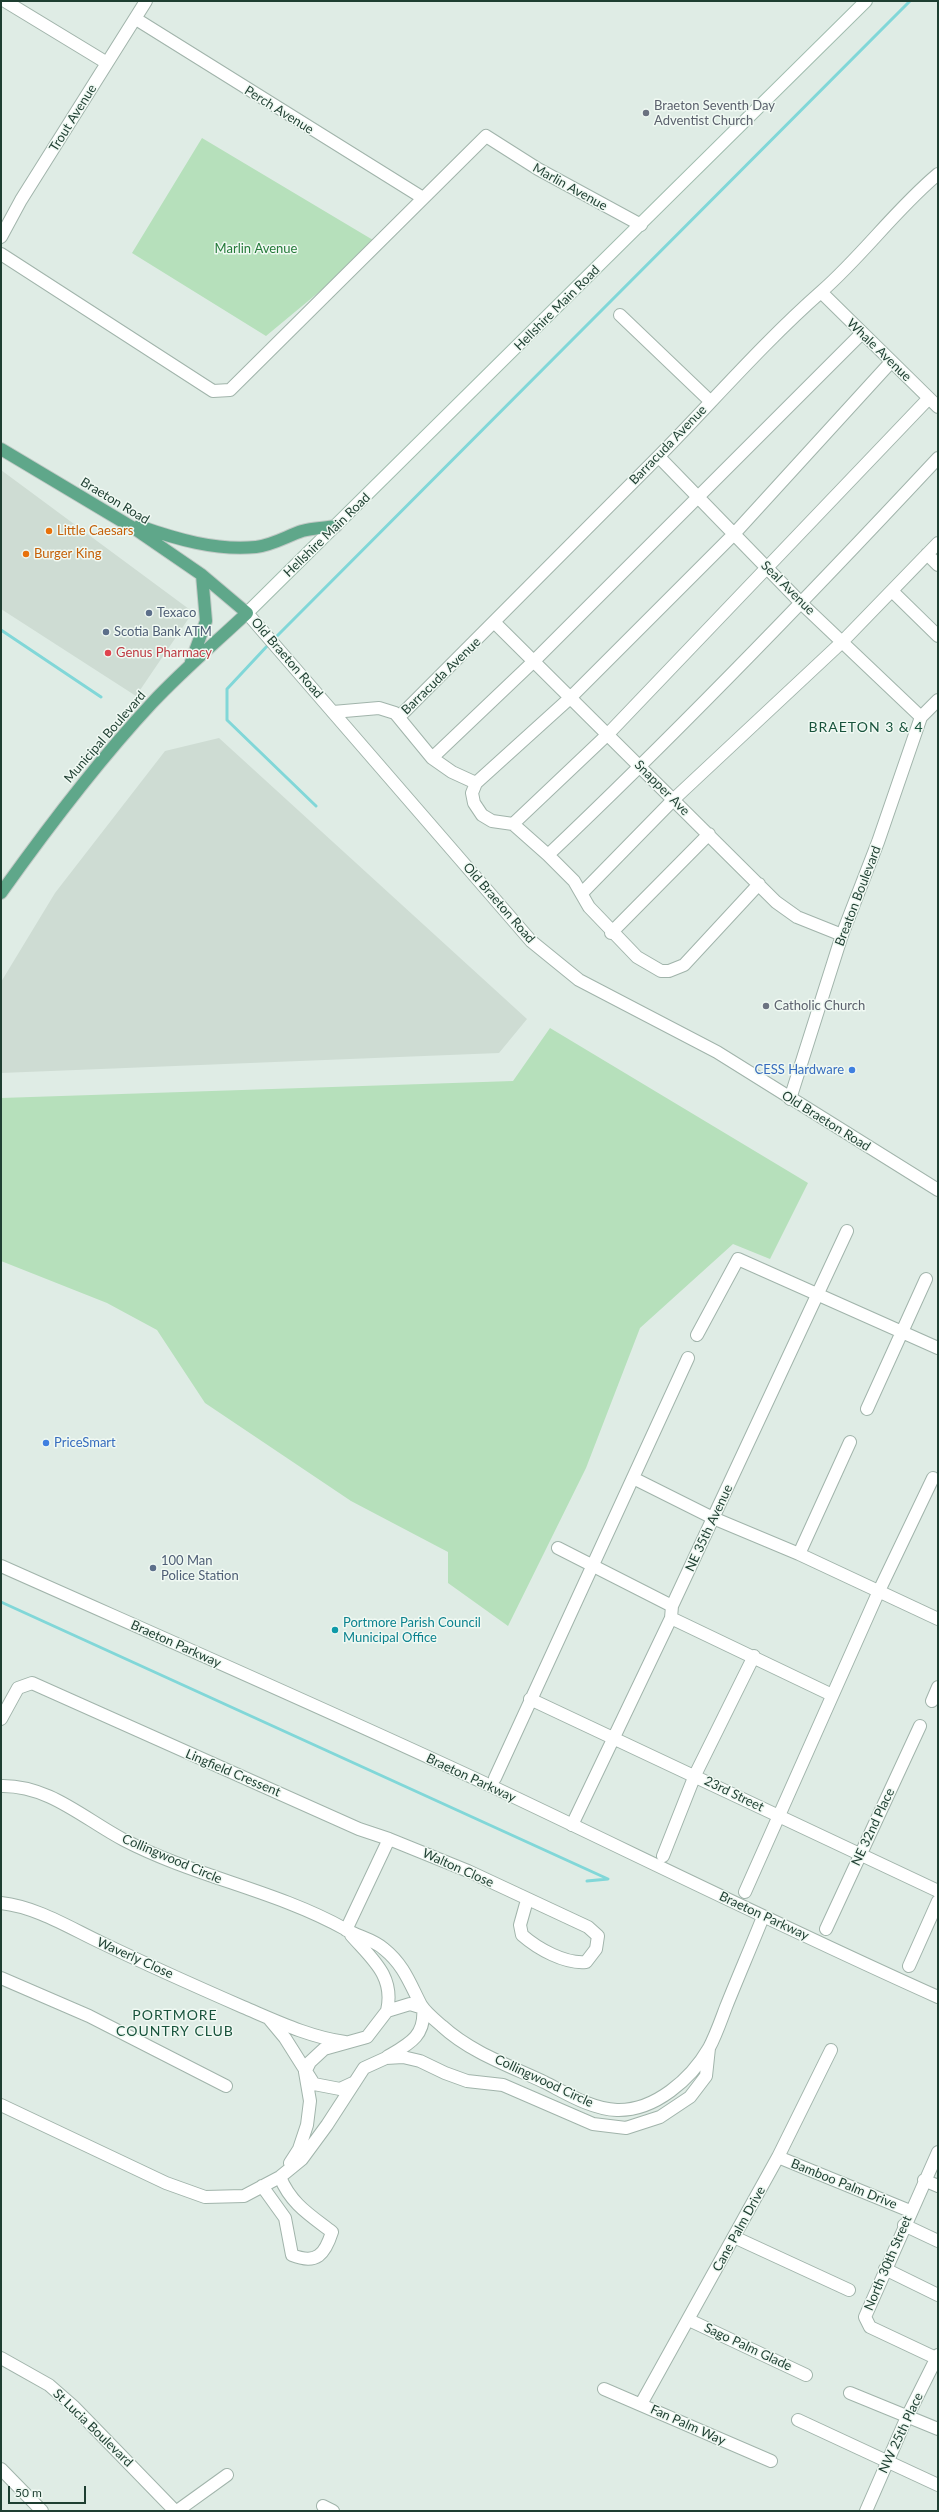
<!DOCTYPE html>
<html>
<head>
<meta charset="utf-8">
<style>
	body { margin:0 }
	#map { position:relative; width:939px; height:2512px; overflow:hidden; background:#dfece5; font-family:Lato,sans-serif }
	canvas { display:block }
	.frame { position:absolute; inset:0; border:2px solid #1e3e31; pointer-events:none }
	.scale { position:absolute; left:8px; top:2486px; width:78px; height:18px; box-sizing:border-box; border:2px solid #1e3e31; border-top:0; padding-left:5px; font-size:12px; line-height:14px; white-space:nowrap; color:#1e3e31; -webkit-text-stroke:3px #f0f9f3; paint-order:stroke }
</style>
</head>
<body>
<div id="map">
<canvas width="939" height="2512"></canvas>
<div class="frame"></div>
<div class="scale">50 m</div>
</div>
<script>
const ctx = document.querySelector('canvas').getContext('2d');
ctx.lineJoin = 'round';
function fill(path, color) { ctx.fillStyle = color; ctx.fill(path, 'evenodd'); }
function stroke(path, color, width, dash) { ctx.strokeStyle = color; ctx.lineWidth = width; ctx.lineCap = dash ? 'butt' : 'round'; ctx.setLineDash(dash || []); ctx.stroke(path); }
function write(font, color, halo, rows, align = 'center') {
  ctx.font = font + ' Lato,sans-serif'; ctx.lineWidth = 3; ctx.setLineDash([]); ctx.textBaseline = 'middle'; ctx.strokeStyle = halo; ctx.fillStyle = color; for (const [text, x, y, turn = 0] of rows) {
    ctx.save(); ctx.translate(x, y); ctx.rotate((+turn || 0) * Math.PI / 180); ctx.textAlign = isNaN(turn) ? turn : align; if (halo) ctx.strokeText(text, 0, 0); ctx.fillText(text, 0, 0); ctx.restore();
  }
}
fill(new Path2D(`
	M 1,470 L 193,612 L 136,696 L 1,609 Z
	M 219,738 L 527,1019 L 499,1053 L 1,1073 L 1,982 L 55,893 L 165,751 Z`), '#cedcd3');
fill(new Path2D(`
	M 202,138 L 378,243 L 266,336 L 132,253 Z
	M 550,1028 L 808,1183 L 770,1259 L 733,1244 L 640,1328 L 586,1468 L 508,1626 L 448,1583 L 448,1552 L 351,1501 L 205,1403 L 157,1330 L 107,1303 L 1,1261 L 1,1098 L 513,1081 Z`), '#b6e0bb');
stroke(new Path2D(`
	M 1,630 L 101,697
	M 273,640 L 910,1
	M 269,644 L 227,689 L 227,720 L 316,806
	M 1,1602 L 608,1879 L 587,1881`), '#81d7d8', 3);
const minor = new Path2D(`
	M 5,1 L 107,63
	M 136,19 L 423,198
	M 1,237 L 21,200 L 146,1
	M 1,254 L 213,391 L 230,390 L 486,136 L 538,169 L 641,225
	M 821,292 L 938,407
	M 620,315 L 710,401
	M 659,457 L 802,604 L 921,717
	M 927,554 L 938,565
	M 892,591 L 938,636
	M 495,623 L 776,902 L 797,917 L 842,935
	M 333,712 L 379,708 L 395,713 L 432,758 L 452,772 L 476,783 L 472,793 L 474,803 L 482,815 L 492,821 L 513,824 L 548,855 L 574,881 L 589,907 L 637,957 L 661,971 L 669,971 L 684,965 L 759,884
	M 399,717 C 486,630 573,543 660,455 C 714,400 764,342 822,291 C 863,255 896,209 938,174
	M 432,758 L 534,661 L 862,333
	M 476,783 L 570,698 L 734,534 L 891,362
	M 513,824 L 608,734 L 929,398
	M 548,855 C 683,727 811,594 938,458
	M 582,893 L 674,799 L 842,642 L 938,543
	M 611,933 L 709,834
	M 790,1099 L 842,935 L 878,842 L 921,717 L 938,700
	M 697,1335 L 738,1259 L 938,1348
	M 867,1409 L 926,1279
	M 633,1478 L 713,1518 L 799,1554 L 938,1619
	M 558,1548 L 672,1606
	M 799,1554 L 850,1442
	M 671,1618 L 832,1695
	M 530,1699 L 938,1891
	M 932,1701 L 938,1687
	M 1,1719 L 18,1688 L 32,1683 L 359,1829 L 389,1839 L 346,1930
	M 495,1778 L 688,1358
	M 1,1786 C 49,1785 84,1819 124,1840 C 195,1877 275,1890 345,1929 C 358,1937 373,1939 384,1949 C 404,1965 410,1984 421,2005 C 426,2013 435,2020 442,2026 C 470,2052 510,2066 544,2082 C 566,2093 591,2109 617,2110 C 655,2111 691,2079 709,2048 C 716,2035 721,2020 726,2007 C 738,1977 751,1947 763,1917
	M 572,1825 L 671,1618 L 672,1606 L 847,1231
	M 389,1839 L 468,1871 L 588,1927 L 598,1936 L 596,1949 L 586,1962 C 565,1964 538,1949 522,1935 L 520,1925 L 527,1900
	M 663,1856 L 695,1775 L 754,1656
	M 745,1892 L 878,1593 L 933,1478
	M 1,1903 C 37,1907 70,1928 102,1943 C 148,1965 195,1986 243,2007 C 276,2021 309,2037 345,2042
	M 826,1929 L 920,1726
	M 351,1935 C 372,1959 395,1976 387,2011
	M 909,1966 L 938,1901
	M 1,1978 L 89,2016 L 226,2086
	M 270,2020 L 285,2038 L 314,2084 L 340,2089 L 355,2082
	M 387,2057 C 409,2044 426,2036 423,2008
	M 1,2105 L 166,2183 L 205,2197 L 244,2196 L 280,2177 L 302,2159 L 327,2125 L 364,2068 L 386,2058 L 403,2057 L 420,2061 L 445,2073 L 467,2081 L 503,2085 L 593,2124 L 626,2128 L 660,2117 L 690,2097 L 706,2076 L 709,2048
	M 938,2152 L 865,2317 L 870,2327 L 938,2359
	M 778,2157 L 910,2211
	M 290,2163 L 299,2149 L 307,2125 L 310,2101 L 305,2072 L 310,2062 L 324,2049 L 367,2037 L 387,2011 L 410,2004 L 423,2008
	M 924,2180 L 938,2186
	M 262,2186 L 285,2218 L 292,2255 C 317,2265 325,2254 332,2232 C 310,2215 291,2204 280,2177
	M 904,2225 L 938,2241
	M 734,2237 L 849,2290
	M 885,2269 L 938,2295
	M 689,2320 L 806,2375
	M 1,2358 L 49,2385 L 73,2406 L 175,2511
	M 604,2389 L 771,2461
	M 850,2393 L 938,2429
	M 641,2404 L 778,2157 L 831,2050
	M 798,2420 L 938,2485
	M 1,2469 L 42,2511
	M 323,2506 L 333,2511
	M 177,2511 L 227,2475
	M 866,2511 L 907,2417 L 938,2355`);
const tertiary = new Path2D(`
	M 247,613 L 531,941 L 579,980 L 717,1052 L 938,1190
	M 1,1566 C 165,1639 330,1711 493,1787 C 641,1857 788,1930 938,1997`);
const secondary = new Path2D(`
	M 247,613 L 866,1`);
const primary = new Path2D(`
	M 1,449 L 135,529 L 202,575 L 247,613 C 215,643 182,671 152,703 C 97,762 48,827 1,893
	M 139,526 C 176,539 216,551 256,547 C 273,545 287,536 302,531 C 313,528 325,528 336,526
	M 191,662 L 206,621 L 202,575`);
stroke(minor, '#a1b4ab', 14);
stroke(tertiary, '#a1b4ab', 14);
stroke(secondary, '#a0bcae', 14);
stroke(primary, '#c0c9c5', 14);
stroke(minor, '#fff', 12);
stroke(tertiary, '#fff', 12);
stroke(secondary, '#fff', 12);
stroke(primary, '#5fa78a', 12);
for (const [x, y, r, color] of [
	[646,113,4,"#6b7280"],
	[49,531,4,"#e8710a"],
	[26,554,4,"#e8710a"],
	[149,613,4,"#5c6f8a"],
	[106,632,4,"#5c6f8a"],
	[108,653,4,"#e0444e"],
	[766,1006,4,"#6b7280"],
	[852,1070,4,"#3f7fe0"],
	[46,1443,4,"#3f7fe0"],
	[153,1568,4,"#5c6f8a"],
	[335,1630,4,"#0f9aa8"]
]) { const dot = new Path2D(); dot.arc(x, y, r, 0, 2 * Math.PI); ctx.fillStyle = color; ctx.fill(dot); stroke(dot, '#f0f9f3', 1.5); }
write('13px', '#5b616d', '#f0f9f3', [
	["Braeton Seventh Day",654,106],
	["Adventist Church",654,121],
	["Catholic Church",774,1006]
], 'left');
write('13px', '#1e3e31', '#f0f9f3', [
	["Perch Avenue",279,110,32],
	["Trout Avenue",73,118,-58],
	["Marlin Avenue",570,187,29],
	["Hellshire Main Road",557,308,-45],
	["Whale Avenue",879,350,44],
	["Barracuda Avenue",668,445,-46],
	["Braeton Road",115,501,31],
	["Hellshire Main Road",327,535,-44],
	["Seal Avenue",788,588,45],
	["Old Braeton Road",287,658,49],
	["Barracuda Avenue",441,676,-44],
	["Municipal Boulevard",105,737,-49],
	["Snapper Ave",662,788,45],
	["Breaton Boulevard",858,896,-69],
	["Old Braeton Road",499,903,49],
	["Old Braeton Road",826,1121,32],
	["NE 35th Avenue",709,1528,-65],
	["Braeton Parkway",176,1644,24],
	["Lingfield Cressent",233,1773,23],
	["Braeton Parkway",471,1778,25],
	["23rd Street",734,1794,26],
	["NE 32nd Place",873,1827,-65],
	["Collingwood Circle",172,1859,23],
	["Walton Close",458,1868,24],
	["Braeton Parkway",764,1916,25],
	["Waverly Close",135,1958,24],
	["Collingwood Circle",544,2081,25],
	["Bamboo Palm Drive",844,2184,22],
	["Cane Palm Drive",739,2229,-61],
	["North 30th Street",888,2263,-67],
	["Sago Palm Glade",748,2347,25],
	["Fan Palm Way",688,2425,24],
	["St Lucia Boulevard",93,2428,44],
	["NW 25th Place",901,2433,-65]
]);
write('13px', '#247a39', '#f0f9f3', [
	["Marlin Avenue",256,249]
]);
write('13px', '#c56008', '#f0f9f3', [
	["Little Caesars",57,531],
	["Burger King",34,554]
], 'left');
write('13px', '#4e5e75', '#f0f9f3', [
	["Texaco",157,613],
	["Scotia Bank ATM",114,632],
	["100 Man",161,1561],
	["Police Station",161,1576]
], 'left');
write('13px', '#be3a42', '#f0f9f3', [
	["Genus Pharmacy",116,653]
], 'left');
write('13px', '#366cbe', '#f0f9f3', [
	["CESS Hardware",844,1070],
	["PriceSmart",54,1443,"left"]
], 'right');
write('13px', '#0d838f', '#f0f9f3', [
	["Portmore Parish Council",343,1623],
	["Municipal Office",343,1638]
], 'left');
ctx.letterSpacing = '1px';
write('14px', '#18533c', '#f0f9f3', [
	["BRAETON 3 & 4",866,727],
	["PORTMORE",175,2015],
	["COUNTRY CLUB",175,2031]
]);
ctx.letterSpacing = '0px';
</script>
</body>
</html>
